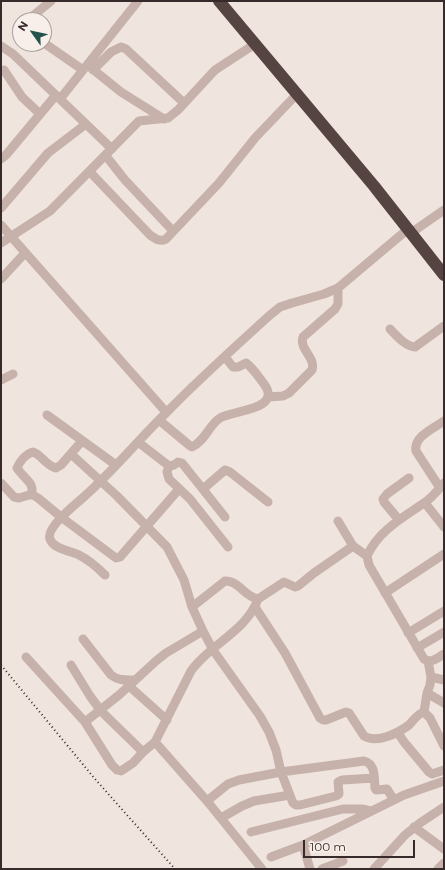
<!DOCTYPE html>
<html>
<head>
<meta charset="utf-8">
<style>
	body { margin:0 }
	#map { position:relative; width:445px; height:870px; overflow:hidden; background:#f0e4de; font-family:Montserrat,sans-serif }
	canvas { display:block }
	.frame { position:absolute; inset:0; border:2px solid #362b2a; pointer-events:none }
	.north { position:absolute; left:12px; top:12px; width:40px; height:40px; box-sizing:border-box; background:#f8efea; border:1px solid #aaa19d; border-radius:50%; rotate:303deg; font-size:11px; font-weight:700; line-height:16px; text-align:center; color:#362b2a }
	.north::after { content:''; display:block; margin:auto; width:14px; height:18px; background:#23534c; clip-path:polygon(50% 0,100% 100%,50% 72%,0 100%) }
	.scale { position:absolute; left:303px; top:840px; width:112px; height:18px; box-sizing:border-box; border:2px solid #362b2a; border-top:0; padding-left:5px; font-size:12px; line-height:14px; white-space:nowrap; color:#362b2a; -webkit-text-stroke:3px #f8efea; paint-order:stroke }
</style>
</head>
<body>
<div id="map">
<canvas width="445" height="870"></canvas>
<div class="frame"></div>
<div class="north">N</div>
<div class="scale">100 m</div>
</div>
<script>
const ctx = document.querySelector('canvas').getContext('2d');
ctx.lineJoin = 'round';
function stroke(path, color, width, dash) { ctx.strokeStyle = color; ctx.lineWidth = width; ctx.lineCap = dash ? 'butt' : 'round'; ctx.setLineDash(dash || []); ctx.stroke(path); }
stroke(new Path2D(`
	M 28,20 L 51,1
	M 44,43 L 83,70
	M 1,46 L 13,54 L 112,149
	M 90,67 L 121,92 L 164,119
	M 4,70 L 22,97 L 40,114
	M 93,70 L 111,52 L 121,47 L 126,49 L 184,103
	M 60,99 L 138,1
	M 106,156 L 125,180 L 173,231
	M 1,159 L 6,155 L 56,95
	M 90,172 L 150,235 C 156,239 159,242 166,239 L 219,183 L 255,138 L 297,94
	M 1,208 L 48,153 L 86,124
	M 1,225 L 166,412
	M 411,233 L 444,210
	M 1,243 L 50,211 L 139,121 L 168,118 L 178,110 L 215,70 L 255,44
	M 1,279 L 25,253
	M 390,329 C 397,336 405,346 415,347 L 444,326
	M 1,380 L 13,374
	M 268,397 L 283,396 L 289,393 L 312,370 C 316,357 299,350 303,337 L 335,309 L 338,304 L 338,288
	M 47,415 L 116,465
	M 159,420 L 189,445 L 192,447 C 205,441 209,425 220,418 C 233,410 283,410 264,384 C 258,376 253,368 246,363 L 238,367 L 233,367 L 225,357
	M 138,442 L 169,466 L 174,465 L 178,462 L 182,463 L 225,517
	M 71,454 L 117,496 L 167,547 L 184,580 L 192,607 L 203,631 L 213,650 L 260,716 L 269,732 L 276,750 L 281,772 L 293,803 L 296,805 L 300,805 L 336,796 L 339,794 L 338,782 L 342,780 L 374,778
	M 169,466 L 167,472 L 169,479 L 190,499 L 228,547
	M 1,483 L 14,497 L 19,498 L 29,495 L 33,495 L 38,498 L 61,517 L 116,558 L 120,557 L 179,489
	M 440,488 L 416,451 C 413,437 434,428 444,421
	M 203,489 L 225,470 L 230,472 L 268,502
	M 31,495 C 36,483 23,478 17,468 C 20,461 26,454 33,452 C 42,455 46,466 56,468 L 61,465 L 82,441
	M 425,503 L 444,527
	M 399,520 L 384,502 L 383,499 L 387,494 L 409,478
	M 338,521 L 353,546 L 367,556 L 369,565 L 424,659 C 431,664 437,658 444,654
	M 367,556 C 378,531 402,518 424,503 C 432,498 438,490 444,483
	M 105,575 C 97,567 89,560 79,555 C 71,551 53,549 50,539 C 46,529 71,508 78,502 C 110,475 136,442 166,413 C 199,379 235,347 270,315 L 280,307 L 292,303 L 324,294 L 338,288 L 408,229
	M 385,593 L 444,554
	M 192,607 L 225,581 C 238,580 245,597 258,599 L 284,582 L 295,587 L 298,586 L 314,573 L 353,546
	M 255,607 L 285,653 L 320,718 L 323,720 L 326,720 L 346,712 L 349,713 L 364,736 C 377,744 398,733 409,725 C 414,720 417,714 424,712 L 430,718 L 444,746
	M 408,633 L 444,611
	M 83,639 L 111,675 C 119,681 125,680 135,680
	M 417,648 L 444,632
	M 26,657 L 85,722 L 112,765 L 117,770 L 121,771 L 133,763 L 143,752 L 155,742 L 191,671 C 210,644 246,632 258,599
	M 71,665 L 90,696 L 101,711 L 143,752
	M 431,677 L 444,680
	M 129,686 L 167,720
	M 427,693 L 444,703
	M 424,712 L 427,693 L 430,685 L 431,677 L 428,661
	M 85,722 L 119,695 L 156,661 L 166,653 L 203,631
	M 398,733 L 404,742 L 429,772 L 432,774 L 444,770
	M 155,742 L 207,801 L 262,869
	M 207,801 L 228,784 L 239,780 L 281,772 L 364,761 C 376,764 374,778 375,788 L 376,790 L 387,789 L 394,800
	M 221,818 L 242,806 L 254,801 L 290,795
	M 414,827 L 444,849
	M 251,832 L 343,809 L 362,809 L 371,811
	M 303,845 L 310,869
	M 271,857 L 303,845 L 404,795 L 444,781
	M 322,869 L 343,861
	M 374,869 L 405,835 L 420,823 L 444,807
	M 438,869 L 444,863`), '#c7b2ab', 9);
stroke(new Path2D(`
	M 219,1 L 374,186 L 444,275`), '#564442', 12);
stroke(new Path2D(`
	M 1,665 L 95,779 L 175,869`), '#362b2a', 2, [1, 3]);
</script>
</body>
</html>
